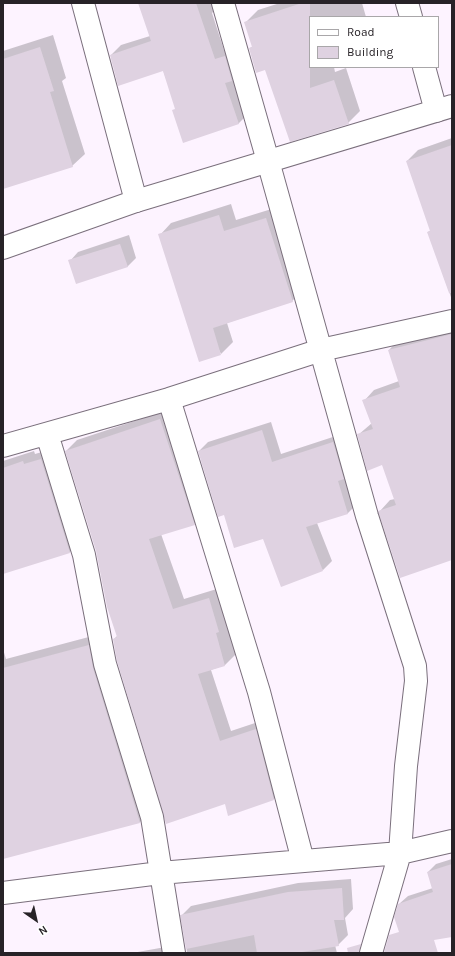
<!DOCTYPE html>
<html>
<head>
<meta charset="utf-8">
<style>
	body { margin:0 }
	#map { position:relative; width:455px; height:956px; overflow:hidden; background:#fdf3ff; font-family:Karla,sans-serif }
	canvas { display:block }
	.frame { position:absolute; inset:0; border:4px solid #272227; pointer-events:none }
	.legend { position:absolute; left:309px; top:16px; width:130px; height:52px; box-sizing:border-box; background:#fff; border:1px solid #a9a7a9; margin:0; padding:5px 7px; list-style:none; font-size:12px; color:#272227 }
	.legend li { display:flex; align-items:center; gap:8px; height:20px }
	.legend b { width:20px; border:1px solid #a9a7a9 }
	.north { position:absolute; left:16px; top:900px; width:40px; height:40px; -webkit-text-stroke:3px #fff; paint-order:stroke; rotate:146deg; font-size:11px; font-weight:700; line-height:16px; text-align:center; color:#272227 }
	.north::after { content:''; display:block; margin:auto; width:14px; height:18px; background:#272227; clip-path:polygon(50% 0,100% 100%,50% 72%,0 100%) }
</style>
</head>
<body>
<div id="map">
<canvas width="455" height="956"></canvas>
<div class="frame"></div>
<ul class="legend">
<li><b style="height:5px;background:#fff"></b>Road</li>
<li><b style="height:11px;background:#dfd2e1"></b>Building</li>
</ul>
<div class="north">N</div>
</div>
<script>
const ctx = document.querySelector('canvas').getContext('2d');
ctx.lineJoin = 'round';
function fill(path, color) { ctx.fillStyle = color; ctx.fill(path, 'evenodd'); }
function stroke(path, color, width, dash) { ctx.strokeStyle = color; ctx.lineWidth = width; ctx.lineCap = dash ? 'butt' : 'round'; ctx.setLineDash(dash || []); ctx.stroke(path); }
fill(new Path2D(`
	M 139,3 L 222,3 L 212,13 L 224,50 L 235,47 L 248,114 L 238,124 L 176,108 L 163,70 L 111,55 L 121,45 L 150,36 Z
	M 280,3 L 362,3 L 366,17 L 310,17 L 310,67 L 334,67 L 335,72 L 346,68 L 360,111 L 348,123 L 266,69 L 250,48 L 253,46 L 245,23 L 258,10 Z
	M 53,35 L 66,78 L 62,81 L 85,154 L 72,166 L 3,188 L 3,51 Z
	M 452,138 L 452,300 L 428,232 L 431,230 L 407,161 L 418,150 Z
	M 231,204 L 236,220 L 278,207 L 304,290 L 292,301 L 227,323 L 233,342 L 221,354 L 160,235 L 171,223 Z
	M 129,235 L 136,258 L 127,267 L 70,261 L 78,252 Z
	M 452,326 L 452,559 L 380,511 L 390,500 L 395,499 L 383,464 L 358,435 L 372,423 L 364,401 L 374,390 L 399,381 L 389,350 L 399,339 Z
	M 171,409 L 205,513 L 194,524 L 161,534 L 184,599 L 220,588 L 227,623 L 236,654 L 225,665 L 211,670 L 231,731 L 267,719 L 285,788 L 274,799 L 225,803 L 114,639 L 118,635 L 97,551 L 66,451 L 77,440 Z
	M 271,422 L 281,454 L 342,434 L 357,504 L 348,513 L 317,523 L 332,561 L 323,570 L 224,514 L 199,451 L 208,442 Z
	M 52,449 L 80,541 L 70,552 L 3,573 L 3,461 L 34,451 L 35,454 Z
	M 100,634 L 151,811 L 140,822 L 3,858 L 3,649 L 6,659 Z
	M 452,859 L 452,925 L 399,904 L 408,896 L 433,888 L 428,872 L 436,864 Z
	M 351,879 L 353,909 L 345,918 L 348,935 L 338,945 L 335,945 L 337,953 L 187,953 L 182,915 L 191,906 L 298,883 Z
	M 171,946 L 176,953 L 132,953 Z`), '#0003');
fill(new Path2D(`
	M 138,3 L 196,3 L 215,59 L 225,56 L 232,81 L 225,83 L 239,124 L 183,143 L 172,110 L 175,109 L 163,71 L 118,86 L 110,55 L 151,41 Z
	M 302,3 L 310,3 L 310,88 L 334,80 L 349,124 L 290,142 L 265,70 L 256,73 L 249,48 L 252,47 L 244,22 Z
	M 40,47 L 54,91 L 50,92 L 73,167 L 3,189 L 3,59 Z
	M 452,145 L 452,293 L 449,293 L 427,232 L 430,231 L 406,161 Z
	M 219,215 L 224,231 L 266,218 L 293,302 L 213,328 L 221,355 L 199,362 L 158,234 Z
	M 120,244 L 128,267 L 76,284 L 68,260 Z
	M 452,334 L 452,560 L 400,578 L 378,511 L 396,505 L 382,465 L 367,471 L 357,434 L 373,429 L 362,400 L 400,387 L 388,350 Z
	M 160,419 L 195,525 L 149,539 L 173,609 L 209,598 L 219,632 L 216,633 L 225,666 L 198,674 L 220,741 L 256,729 L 274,800 L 228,816 L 225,804 L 166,824 L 117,661 L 113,639 L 117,637 L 107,607 L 96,551 L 65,451 Z
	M 262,430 L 272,462 L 333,442 L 344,479 L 338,481 L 348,514 L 306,527 L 323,571 L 281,587 L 263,539 L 234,548 L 224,515 L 218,517 L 198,451 Z
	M 41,459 L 70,553 L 3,574 L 3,468 L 23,461 L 24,464 Z
	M 89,645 L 93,668 L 140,823 L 3,859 L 3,668 Z
	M 452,864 L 452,937 L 434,940 L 438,953 L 384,953 L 389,935 L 399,932 L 394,917 L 398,904 L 433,892 L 427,872 Z
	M 342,888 L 344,920 L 334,920 L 339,946 L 296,953 L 257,953 L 254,935 L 186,949 L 180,915 L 288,892 Z
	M 361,944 L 359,953 L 348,953 L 347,948 Z`), '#dfd2e1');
const minor = new Path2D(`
	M 83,3 L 136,201
	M 223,3 L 268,161 L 367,516 L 415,666 L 416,681 L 406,766 L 400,853 L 371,953
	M 407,3 L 411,17
	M 424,67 L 436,111
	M 169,399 L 259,692 L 303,861
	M 47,434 L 84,555 L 105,664 L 152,817 L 174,953
	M 3,446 L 169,399 L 321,350 L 452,321
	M 3,893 L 160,873 L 400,853 L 452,841`);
const tertiary = new Path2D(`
	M 3,248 L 136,201 L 452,106`);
stroke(minor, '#7a6f7c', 24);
stroke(tertiary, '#7a6f7c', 24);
stroke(minor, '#fff', 22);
stroke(tertiary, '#fff', 22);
</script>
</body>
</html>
